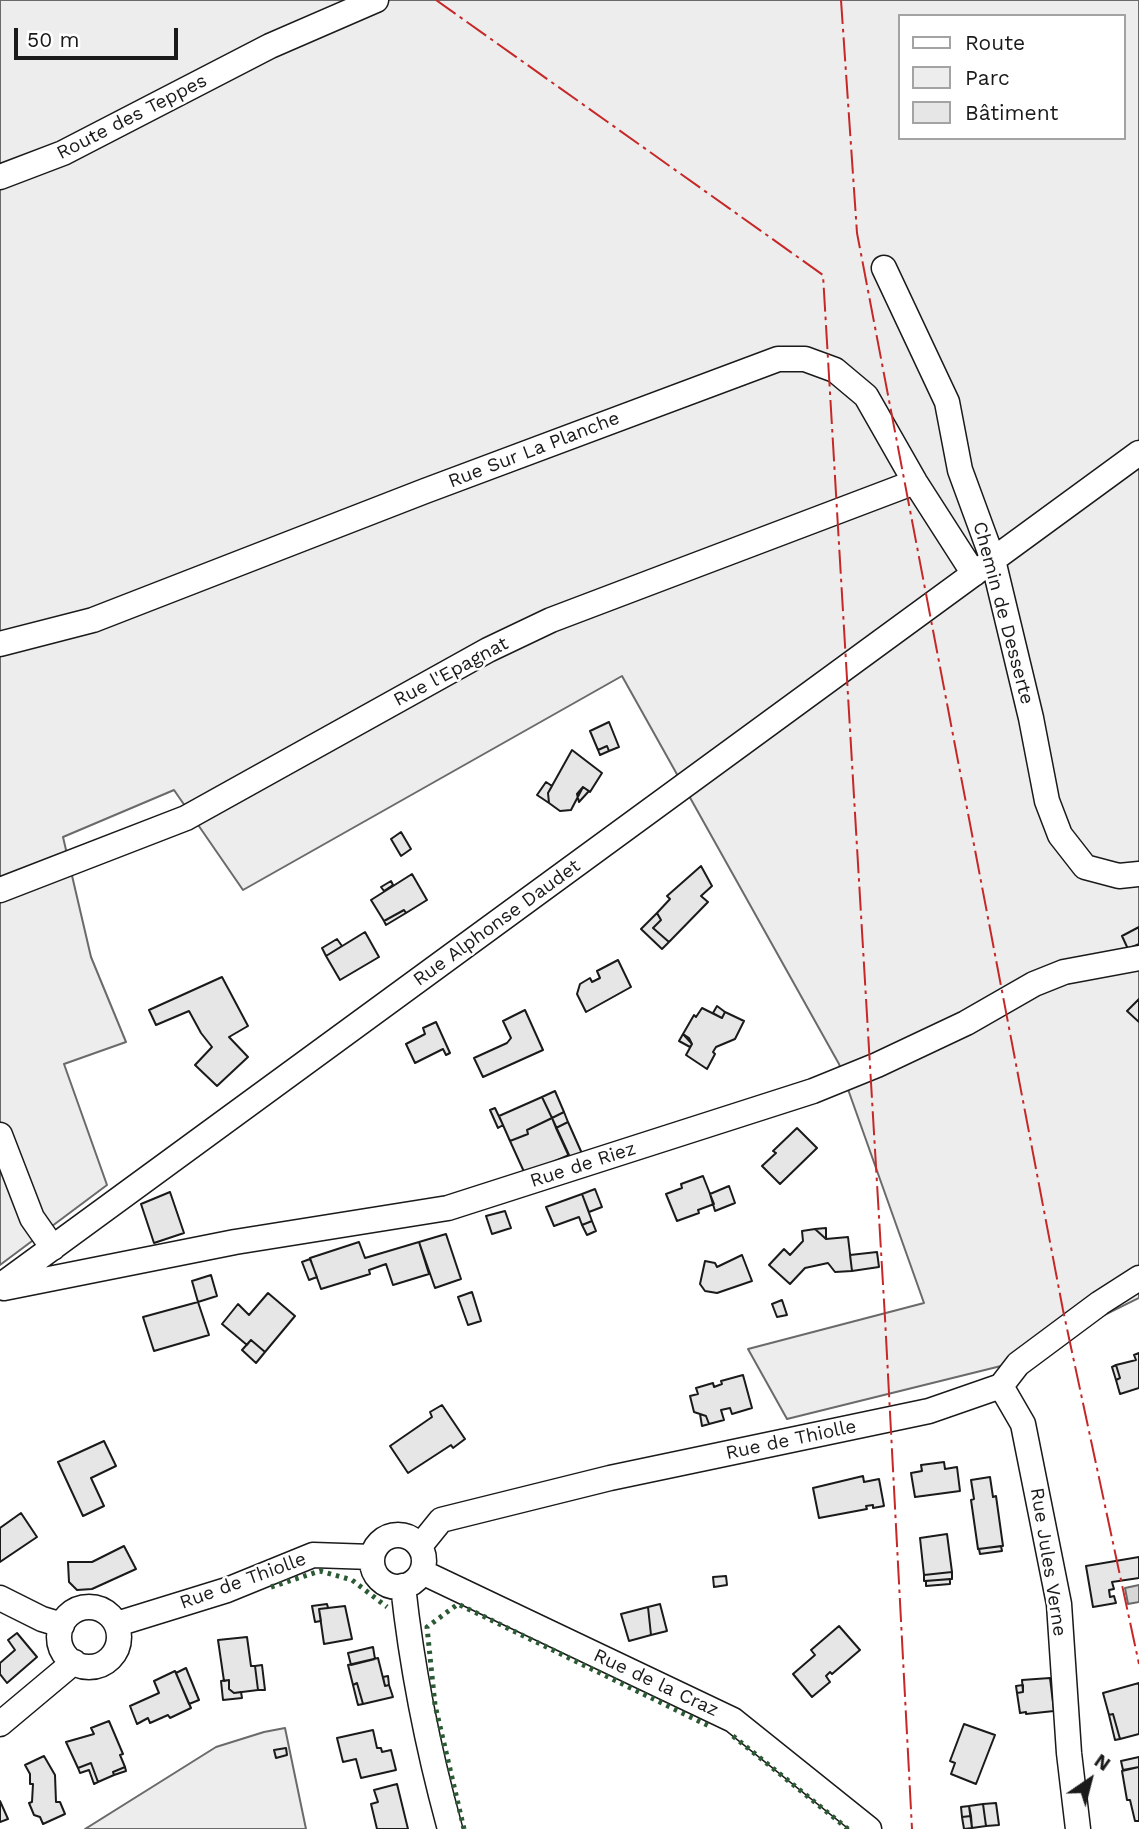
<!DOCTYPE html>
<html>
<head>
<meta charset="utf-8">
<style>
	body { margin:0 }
	#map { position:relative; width:1139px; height:1829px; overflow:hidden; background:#fff; font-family:"Work Sans",sans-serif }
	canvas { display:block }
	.legend { position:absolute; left:898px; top:14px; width:228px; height:126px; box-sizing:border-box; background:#fff; border:2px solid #a3a3a3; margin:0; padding:9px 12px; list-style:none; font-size:21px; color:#1a1a1a }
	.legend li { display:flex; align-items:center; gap:14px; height:35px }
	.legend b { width:35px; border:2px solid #a3a3a3 }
	.north { position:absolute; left:1055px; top:1745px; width:70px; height:70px; -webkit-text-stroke:5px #fff; paint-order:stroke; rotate:35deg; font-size:19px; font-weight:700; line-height:28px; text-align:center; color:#1a1a1a }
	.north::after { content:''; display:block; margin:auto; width:24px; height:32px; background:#1a1a1a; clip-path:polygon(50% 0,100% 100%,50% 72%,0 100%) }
	.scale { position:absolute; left:14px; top:28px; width:164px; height:32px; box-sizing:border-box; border:4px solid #1a1a1a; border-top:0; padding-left:9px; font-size:21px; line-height:24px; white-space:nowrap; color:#1a1a1a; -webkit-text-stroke:5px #fff; paint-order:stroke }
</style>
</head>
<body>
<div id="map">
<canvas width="1139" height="1829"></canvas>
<ul class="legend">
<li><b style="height:9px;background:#fff"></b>Route</li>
<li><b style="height:19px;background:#ededed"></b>Parc</li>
<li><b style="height:19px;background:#e6e6e6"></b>Bâtiment</li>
</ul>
<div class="north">N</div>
<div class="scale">50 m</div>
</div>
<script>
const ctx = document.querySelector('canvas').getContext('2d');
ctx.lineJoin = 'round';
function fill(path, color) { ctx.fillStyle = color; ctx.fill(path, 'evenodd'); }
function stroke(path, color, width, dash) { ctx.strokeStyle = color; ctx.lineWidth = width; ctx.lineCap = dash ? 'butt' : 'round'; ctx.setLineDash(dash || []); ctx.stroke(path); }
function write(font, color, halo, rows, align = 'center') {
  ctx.font = font + ' "Work Sans",sans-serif'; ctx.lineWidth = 5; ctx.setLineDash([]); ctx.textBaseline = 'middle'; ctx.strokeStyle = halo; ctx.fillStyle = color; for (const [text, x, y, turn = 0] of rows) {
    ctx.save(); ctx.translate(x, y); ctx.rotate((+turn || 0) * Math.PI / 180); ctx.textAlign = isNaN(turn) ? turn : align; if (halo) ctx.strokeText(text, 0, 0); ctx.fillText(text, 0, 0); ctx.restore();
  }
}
const green = new Path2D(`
	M 0,0 L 1139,0 L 1139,1298 L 1001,1366 L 787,1419 L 748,1349 L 924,1303 L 839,1064 L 622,676 L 243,890 L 174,790 L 63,837 L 91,957 L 126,1042 L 64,1064 L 107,1185 L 0,1265 ZM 899,16 L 1123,16 L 1123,138 L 899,138 Z
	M 285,1728 L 306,1829 L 85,1829 L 216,1747 L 264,1732 Z`);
fill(green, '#ededed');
stroke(green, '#6a6a6a', 2);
const water = new Path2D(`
	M 1139,1585 L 1139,1602 L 1128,1604 L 1125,1588 Z`);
fill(water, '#d7d7d7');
stroke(water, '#6a6a6a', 2);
const building = new Path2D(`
	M 609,722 L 619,747 L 609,751 L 607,746 L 598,750 L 590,731 Z
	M 607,746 L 609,751 L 600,755 L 598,750 Z
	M 572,750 L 602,773 L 590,792 L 583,787 L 571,810 L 560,811 L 549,803 L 548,793 Z
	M 546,782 L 552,786 L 548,793 L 549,803 L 537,795 Z
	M 583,787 L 589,791 L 579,802 L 577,794 Z
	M 401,832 L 411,849 L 401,856 L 391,839 Z
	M 701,866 L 712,886 L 701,896 L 708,902 L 669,942 L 653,928 L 661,920 L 657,913 L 670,899 L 667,896 Z
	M 412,874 L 427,900 L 406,913 L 404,910 L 384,921 L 371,900 Z
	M 391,881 L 393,885 L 384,891 L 381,887 Z
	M 404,910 L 406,913 L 386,925 L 384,921 Z
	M 657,913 L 661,920 L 653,928 L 669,942 L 662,949 L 641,929 Z
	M 1139,927 L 1139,944 L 1128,949 L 1122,936 Z
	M 365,932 L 379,957 L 340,980 L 326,956 Z
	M 337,939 L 342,946 L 326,956 L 322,948 Z
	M 618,960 L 631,987 L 586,1012 L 577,994 L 580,984 L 590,978 L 592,982 L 600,978 L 597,971 Z
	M 222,977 L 248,1026 L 229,1037 L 248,1057 L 217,1086 L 195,1065 L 212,1047 L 201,1033 L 189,1011 L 156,1025 L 149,1010 Z
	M 1139,999 L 1139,1022 L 1127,1011 Z
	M 717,1006 L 725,1012 L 722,1018 L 713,1013 Z
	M 702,1008 L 722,1018 L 725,1012 L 744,1021 L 735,1039 L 716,1047 L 713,1052 L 715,1054 L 707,1069 L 686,1055 L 692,1044 L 683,1034 L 694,1015 L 696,1017 Z
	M 525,1010 L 543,1050 L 483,1077 L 474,1058 L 507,1043 L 511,1038 L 503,1021 Z
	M 436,1022 L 450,1053 L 446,1055 L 443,1049 L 415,1063 L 406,1044 L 425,1034 L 423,1028 Z
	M 683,1034 L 689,1038 L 692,1044 L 690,1047 L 679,1041 Z
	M 555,1091 L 564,1112 L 552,1118 L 542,1097 Z
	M 542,1097 L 552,1118 L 527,1130 L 528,1134 L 510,1141 L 499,1116 Z
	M 495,1108 L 503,1125 L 498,1128 L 490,1110 Z
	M 564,1112 L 568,1122 L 556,1128 L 552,1118 Z
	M 552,1118 L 569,1155 L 525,1174 L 510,1141 L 528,1134 L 527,1130 Z
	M 568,1122 L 584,1158 L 572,1163 L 556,1128 Z
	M 797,1128 L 817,1148 L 780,1184 L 762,1166 L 776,1153 L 773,1151 Z
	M 703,1176 L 714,1204 L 698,1210 L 699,1213 L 677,1221 L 666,1194 L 682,1188 L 681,1184 Z
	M 729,1186 L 735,1203 L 715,1211 L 710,1194 Z
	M 595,1189 L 602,1207 L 589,1212 L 582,1194 Z
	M 170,1192 L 184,1233 L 154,1243 L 141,1204 Z
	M 582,1194 L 592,1221 L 582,1225 L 579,1217 L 554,1226 L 546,1207 Z
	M 505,1211 L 511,1228 L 492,1234 L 486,1216 Z
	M 592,1221 L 596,1231 L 587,1235 L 582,1225 Z
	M 826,1228 L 826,1239 L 815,1229 Z
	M 815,1229 L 826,1239 L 848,1237 L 852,1271 L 835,1272 L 828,1263 L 805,1268 L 790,1284 L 769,1265 L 784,1249 L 790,1255 L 803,1241 L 802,1231 Z
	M 446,1234 L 461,1279 L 435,1288 L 419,1242 Z
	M 359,1242 L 365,1258 L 419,1242 L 429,1274 L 393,1285 L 386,1264 L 369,1270 L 370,1274 L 321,1289 L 310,1258 Z
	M 877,1252 L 879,1267 L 852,1271 L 850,1255 Z
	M 742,1255 L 752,1281 L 717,1293 L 705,1291 L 700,1284 L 705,1261 L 715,1263 L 717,1267 Z
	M 310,1259 L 317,1277 L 309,1280 L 302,1262 Z
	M 211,1275 L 217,1296 L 198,1302 L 192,1281 Z
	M 472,1292 L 481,1321 L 468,1325 L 458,1297 Z
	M 268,1293 L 295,1316 L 265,1352 L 251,1340 L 247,1345 L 222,1324 L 238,1304 L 249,1315 Z
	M 782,1300 L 787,1315 L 777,1317 L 772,1304 Z
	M 198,1302 L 209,1335 L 154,1351 L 143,1317 Z
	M 251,1340 L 265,1352 L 256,1363 L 242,1350 Z
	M 1139,1353 L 1139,1388 L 1120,1394 L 1116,1380 L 1120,1378 L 1116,1365 L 1136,1360 L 1134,1355 Z
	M 1116,1365 L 1120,1378 L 1116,1380 L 1112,1367 Z
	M 743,1375 L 752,1408 L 732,1414 L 730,1408 L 721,1410 L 724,1420 L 709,1424 L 706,1416 L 694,1412 L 690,1396 L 698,1394 L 696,1388 L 713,1383 L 714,1387 L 722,1384 L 721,1381 Z
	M 442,1405 L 465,1439 L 453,1448 L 451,1445 L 408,1473 L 390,1446 L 432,1417 L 430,1412 Z
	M 700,1414 L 706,1416 L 709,1424 L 702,1426 Z
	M 104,1441 L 116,1466 L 91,1478 L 104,1506 L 83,1516 L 58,1462 Z
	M 944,1462 L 945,1469 L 957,1467 L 960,1491 L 915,1497 L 911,1473 L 922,1471 L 921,1465 Z
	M 863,1476 L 864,1482 L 879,1479 L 884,1506 L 873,1508 L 873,1505 L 866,1506 L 867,1509 L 819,1518 L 813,1488 Z
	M 990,1477 L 993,1497 L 996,1496 L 1003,1546 L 978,1549 L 971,1500 L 974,1499 L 971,1480 Z
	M 21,1513 L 37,1537 L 0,1562 L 0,1528 Z
	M 947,1534 L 952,1572 L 924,1575 L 920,1538 Z
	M 124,1546 L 136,1569 L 92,1589 L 77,1590 L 69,1582 L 68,1562 L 92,1562 Z
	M 1001,1546 L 1002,1551 L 980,1554 L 979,1549 Z
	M 1139,1557 L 1139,1578 L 1112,1582 L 1114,1589 L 1109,1590 L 1110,1597 L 1114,1596 L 1116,1603 L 1093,1607 L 1086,1566 Z
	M 952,1572 L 952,1579 L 924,1581 L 924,1575 Z
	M 726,1576 L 727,1585 L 714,1587 L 713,1577 Z
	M 950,1579 L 950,1584 L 926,1586 L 926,1581 Z
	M 327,1604 L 328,1608 L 319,1609 L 321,1621 L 315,1622 L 312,1606 Z
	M 660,1604 L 667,1631 L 651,1635 L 648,1607 Z
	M 345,1606 L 352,1639 L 324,1644 L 319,1609 Z
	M 648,1607 L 651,1635 L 629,1641 L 621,1614 Z
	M 839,1626 L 860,1650 L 832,1674 L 830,1672 L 826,1676 L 830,1682 L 812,1697 L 793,1674 L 815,1655 L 811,1650 Z
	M 17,1633 L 37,1657 L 7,1683 L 0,1674 L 0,1663 L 15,1650 L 8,1640 Z
	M 247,1637 L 251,1666 L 255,1666 L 258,1690 L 234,1693 L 229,1689 L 229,1680 L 224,1681 L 218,1640 Z
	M 373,1647 L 375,1659 L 351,1665 L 348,1653 Z
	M 378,1658 L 385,1686 L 389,1685 L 393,1697 L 363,1704 L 357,1683 L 353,1685 L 348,1665 Z
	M 262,1665 L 265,1690 L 258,1690 L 255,1666 Z
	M 186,1668 L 199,1700 L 189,1704 L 176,1673 Z
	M 175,1671 L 191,1708 L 170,1718 L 168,1715 L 150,1723 L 148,1718 L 137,1724 L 130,1706 L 159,1693 L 154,1681 Z
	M 388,1676 L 389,1685 L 385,1686 L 383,1677 Z
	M 1050,1678 L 1054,1711 L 1026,1714 L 1026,1712 L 1020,1713 L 1017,1693 L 1023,1692 L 1022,1680 Z
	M 229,1680 L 229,1689 L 234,1693 L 241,1692 L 242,1698 L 223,1700 L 221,1681 Z
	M 357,1683 L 363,1704 L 358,1705 L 353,1685 Z
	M 1139,1683 L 1139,1734 L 1120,1739 L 1113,1714 L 1109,1715 L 1103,1693 Z
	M 1023,1685 L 1023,1692 L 1017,1693 L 1016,1686 Z
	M 1113,1714 L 1120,1739 L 1115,1740 L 1109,1715 Z
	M 109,1721 L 123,1754 L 120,1755 L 125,1767 L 113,1772 L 114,1775 L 98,1782 L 91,1763 L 78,1768 L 66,1742 L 94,1734 L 91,1728 Z
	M 964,1724 L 995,1735 L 976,1784 L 951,1774 L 955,1763 L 950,1761 Z
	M 373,1730 L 377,1748 L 381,1748 L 382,1752 L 391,1750 L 396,1770 L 361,1778 L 356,1759 L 343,1762 L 337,1738 Z
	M 286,1748 L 287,1755 L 276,1758 L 274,1750 Z
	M 44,1756 L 55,1775 L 56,1802 L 60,1802 L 65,1814 L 43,1824 L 40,1817 L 34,1815 L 29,1803 L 32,1802 L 33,1784 L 30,1784 L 30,1774 L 25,1765 Z
	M 1139,1757 L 1139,1767 L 1123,1770 L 1121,1761 Z
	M 91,1763 L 98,1782 L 94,1784 L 89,1770 L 80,1773 L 78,1768 Z
	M 125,1767 L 126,1771 L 114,1775 L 113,1772 Z
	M 1139,1767 L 1139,1821 L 1135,1821 L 1130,1800 L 1127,1800 L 1122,1771 Z
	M 397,1784 L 408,1829 L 377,1829 L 371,1804 L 378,1802 L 374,1790 Z
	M 0,1801 L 8,1819 L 0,1822 Z
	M 996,1803 L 999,1825 L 986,1826 L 983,1804 Z
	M 983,1804 L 986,1826 L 972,1828 L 969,1806 Z
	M 969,1806 L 971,1816 L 962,1817 L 961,1807 Z
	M 971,1816 L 972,1828 L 964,1829 L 962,1817 Z`);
fill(building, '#e6e6e6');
stroke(building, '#1a1a1a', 2);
const minor = new Path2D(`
	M 0,177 L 63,153 L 270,46 L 376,0
	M 884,268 L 947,402 L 960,470 L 993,560 L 1031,718 L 1047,801 L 1060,835 L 1085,867 L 1119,876 L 1139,874
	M 0,644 L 93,620 L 425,491 L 778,359 L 805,359 L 835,370 L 866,396 L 915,482 L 974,574
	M 0,890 L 186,818 L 488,650 L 551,620 L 915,482
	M 0,1135 L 32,1218 L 53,1248
	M 0,1286 L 1139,453
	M 4,1288 L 235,1242 L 448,1208 L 813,1091 L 877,1065 L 966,1023 L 1034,984 L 1064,972 L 1139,958
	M 1001,1386 L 1023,1424 L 1059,1604 L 1069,1753 L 1078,1829
	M372 1561a26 26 0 1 1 52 0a26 26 0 1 1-52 0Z
	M 420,1546 L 441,1520 L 610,1478 L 929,1411 L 1001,1386 L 1018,1364 L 1100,1303 L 1139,1278
	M 422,1572 L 733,1720 L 869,1829
	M 403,1586 C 412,1669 428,1749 450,1829
	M 0,1598 L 42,1619 L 62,1625
	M59 1637a30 30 0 1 1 60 0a30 30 0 1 1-60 0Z
	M 117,1624 L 227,1590 L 313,1555 L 372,1557
	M 0,1724 L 74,1662`);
stroke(minor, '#1a1a1a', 27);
stroke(minor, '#fff', 24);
stroke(new Path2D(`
	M 271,1587 L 320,1571 L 352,1580 L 387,1607
	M 733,1736 L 848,1829
	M 464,1829 L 435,1705 L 427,1627 L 458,1604 L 709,1726`), '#2b5a34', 5, [3.5, 5]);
stroke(new Path2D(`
	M 436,0 L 823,275 L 885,1318 L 912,1829
	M 841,0 L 857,233 L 1063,1310 L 1139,1664`), '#c62828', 2, [24, 5, 3.5, 5]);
write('19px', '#1a1a1a', '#fff', [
	["Route des Teppes",132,117,-27],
	["Rue Sur La Planche",534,450,-21],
	["Chemin de Desserte",1003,613,75],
	["Rue l'Epagnat",451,672,-28],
	["Rue Alphonse Daudet",497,923,-36],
	["Rue de Riez",583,1165,-18],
	["Rue de Thiolle",791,1440,-12],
	["Rue Jules Verne",1048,1562,81],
	["Rue de Thiolle",243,1581,-20],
	["Rue de la Craz",656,1683,25]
]);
</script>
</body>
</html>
